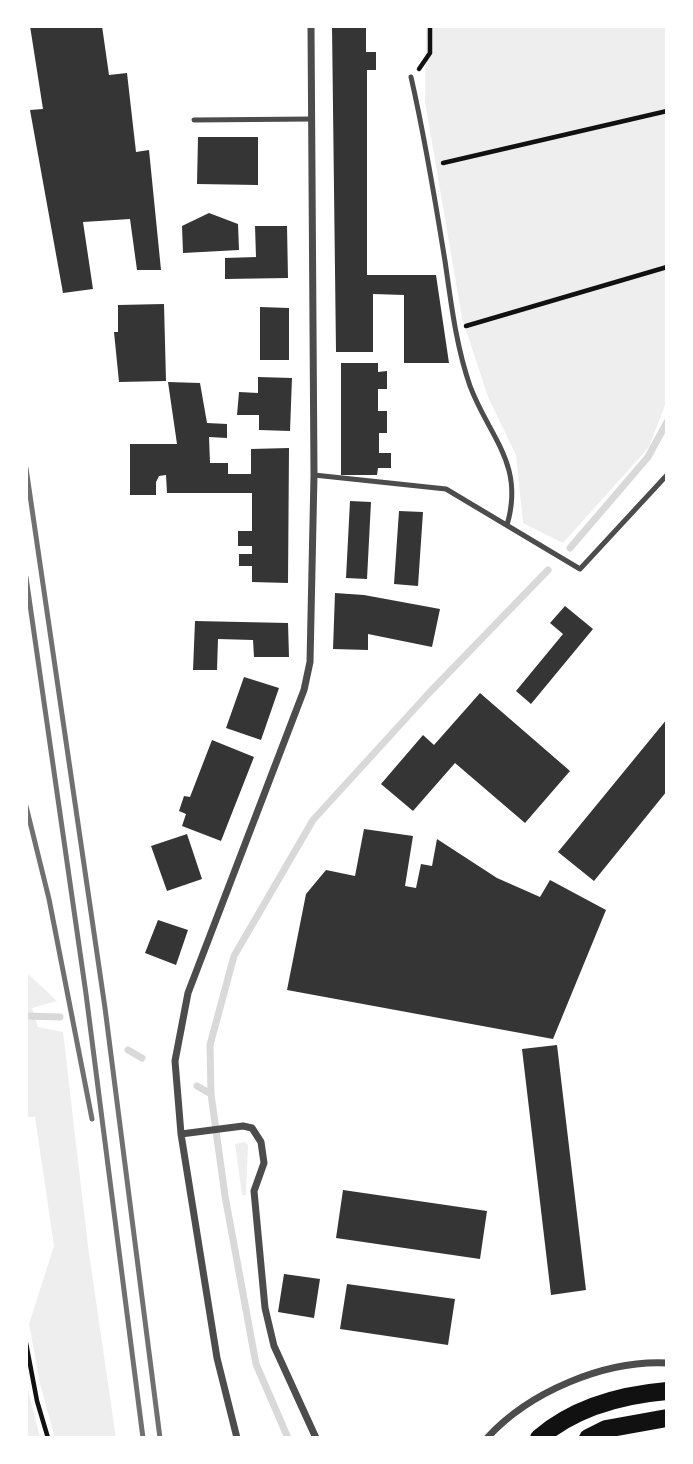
<!DOCTYPE html>
<html>
<head>
<meta charset="utf-8">
<style>
	body { margin:0 }
	#map { position:relative; width:693px; height:1464px; overflow:hidden; background:#fff; font-family:Karla,sans-serif }
	canvas { display:block }
	.frame { position:absolute; inset:0; border:28px solid #fff; pointer-events:none }
</style>
</head>
<body>
<div id="map">
<canvas width="693" height="1464"></canvas>
<div class="frame"></div>
</div>
<script>
const ctx = document.querySelector('canvas').getContext('2d');
ctx.lineJoin = 'round';
function fill(path, color) { ctx.fillStyle = color; ctx.fill(path, 'evenodd'); }
function stroke(path, color, width, dash) { ctx.strokeStyle = color; ctx.lineWidth = width; ctx.lineCap = dash ? 'butt' : 'round'; ctx.setLineDash(dash || []); ctx.stroke(path); }
fill(new Path2D(`
	M 426,26 L 667,26 L 667,400 L 649,447 L 563,543 L 523,523 L 516,455 L 488,397 L 462,318 L 425,102 Z
	M 26,972 L 57,1001 L 32,1008 L 38,1027 L 63,1032 L 88,1246 L 116,1438 L 55,1438 L 40,1384 L 29,1324 L 54,1246 L 35,1117 L 26,1117 Z
	M 245,1142 L 248,1145 L 246,1195 L 242,1195 L 235,1144 Z
	M 26,1380 L 27,1385 L 40,1438 L 26,1438 Z`), '#eee');
stroke(new Path2D(`
	M 570,548 L 648,457 L 667,422
	M 26,1016 L 60,1017
	M 128,1050 L 142,1058
	M 197,1086 L 211,1094
	M 288,1438 L 256,1364 L 225,1196 L 211,1094 L 210,1045 L 234,956 L 313,820 L 429,693 L 548,570`), '#d9d9d9', 7);
fill(new Path2D(`
	M 30,26 L 102,26 L 109,75 L 127,73 L 136,152 L 149,150 L 161,270 L 137,270 L 130,219 L 83,222 L 93,289 L 63,293 L 30,110 L 43,109 Z
	M 332,26 L 366,26 L 366,52 L 376,52 L 376,70 L 367,70 L 367,275 L 436,275 L 449,363 L 404,363 L 404,295 L 373,294 L 373,352 L 336,352 Z
	M 198,137 L 258,137 L 258,185 L 197,184 Z
	M 209,213 L 238,224 L 239,250 L 183,253 L 182,226 Z
	M 255,226 L 287,226 L 288,278 L 225,279 L 225,258 L 256,257 Z
	M 164,304 L 166,381 L 119,382 L 114,332 L 118,332 L 118,305 Z
	M 260,307 L 289,308 L 289,360 L 260,360 Z
	M 341,363 L 378,363 L 378,372 L 387,371 L 387,389 L 378,389 L 378,411 L 387,411 L 387,433 L 379,433 L 379,453 L 391,453 L 391,468 L 378,468 L 377,475 L 341,475 Z
	M 258,377 L 292,378 L 290,431 L 259,430 L 259,415 L 237,415 L 239,392 L 258,393 Z
	M 168,382 L 200,383 L 207,423 L 227,424 L 227,438 L 209,437 L 210,463 L 228,463 L 228,474 L 251,474 L 251,449 L 289,448 L 288,583 L 252,582 L 252,566 L 239,566 L 239,554 L 252,554 L 252,546 L 238,546 L 238,531 L 252,531 L 252,493 L 167,493 L 166,475 L 159,476 L 156,482 L 156,495 L 130,495 L 130,444 L 177,444 Z
	M 350,501 L 371,502 L 367,579 L 346,578 Z
	M 399,511 L 423,512 L 418,586 L 394,584 Z
	M 335,593 L 364,595 L 440,609 L 432,647 L 368,634 L 368,650 L 333,649 Z
	M 565,606 L 593,629 L 531,704 L 516,691 L 563,634 L 550,623 Z
	M 195,621 L 288,623 L 289,657 L 254,657 L 253,640 L 218,639 L 217,670 L 193,670 Z
	M 244,677 L 279,688 L 261,740 L 226,728 Z
	M 480,693 L 570,771 L 525,823 L 455,763 L 413,811 L 381,784 L 423,735 L 434,745 Z
	M 667,719 L 667,791 L 594,881 L 558,852 Z
	M 212,740 L 254,757 L 221,841 L 182,826 L 186,814 L 179,811 L 184,796 L 190,797 Z
	M 364,829 L 413,836 L 405,886 L 416,888 L 421,864 L 432,866 L 437,839 L 497,878 L 540,897 L 550,880 L 606,910 L 553,1039 L 287,990 L 306,894 L 326,870 L 355,876 Z
	M 187,834 L 202,879 L 167,891 L 151,846 Z
	M 158,920 L 188,930 L 176,965 L 145,953 Z
	M 557,1045 L 586,1290 L 551,1295 L 522,1049 Z
	M 343,1190 L 487,1211 L 480,1259 L 336,1238 Z
	M 284,1274 L 320,1279 L 314,1318 L 278,1312 Z
	M 347,1284 L 455,1299 L 448,1345 L 340,1329 Z`), '#353535');
stroke(new Path2D(`
	M 419,69 L 430,53 L 430,26
	M 443,163 L 667,111
	M 466,326 L 667,267
	M 26,1343 L 37,1401 L 48,1438`), '#111', 4.5);
stroke(new Path2D(`
	M 411,77 C 425,138 435,199 445,261 C 451,302 456,346 470,386 C 489,437 525,464 507,525
	M 194,120 L 312,119
	M 314,475 L 446,489 L 580,569 L 667,475`), '#4c4c4c', 5);
stroke(new Path2D(`
	M 181,1134 L 243,1126 L 252,1128 L 261,1142 L 264,1163 L 254,1191 L 265,1308 L 274,1346 L 316,1438
	M 237,1438 L 217,1358 L 181,1134 L 175,1061 L 188,993 L 304,690 L 310,662 L 314,475 L 311,26
	M 487,1438 C 529,1392 604,1360 667,1363`), '#4c4c4c', 7);
stroke(new Path2D(`
	M 539,1438 C 575,1407 620,1395 667,1391
	M 588,1438 L 606,1429 L 667,1418`), '#111', 18);
stroke(new Path2D(`
	M 26,468 L 105,1008 L 160,1438
	M 26,577 L 86,994 L 143,1438
	M 26,806 L 49,899 L 92,1119`), '#707070', 5);
</script>
</body>
</html>
